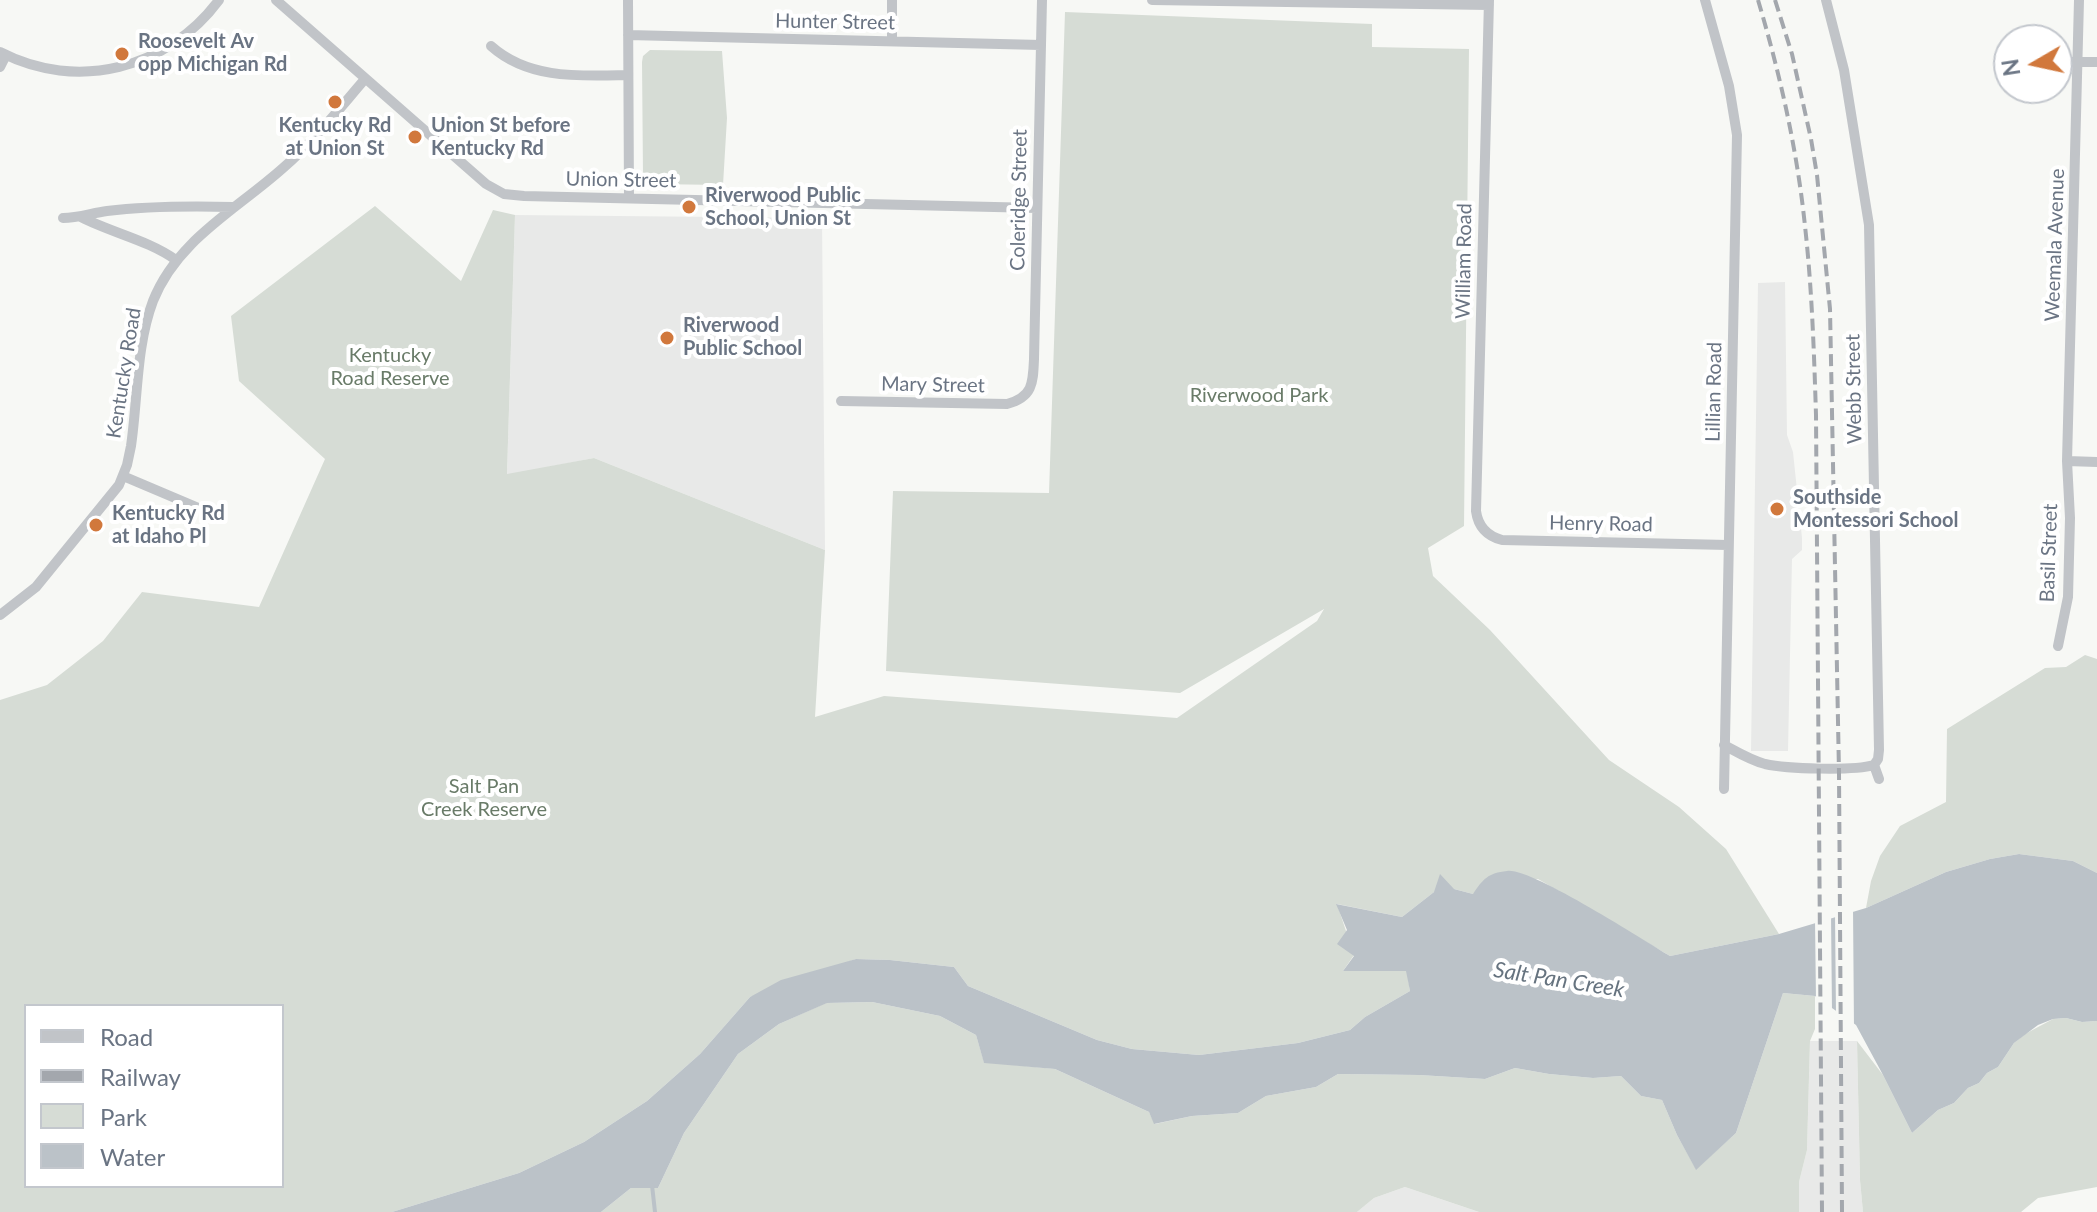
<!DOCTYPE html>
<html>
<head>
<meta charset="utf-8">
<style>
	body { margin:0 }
	#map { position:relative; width:2097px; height:1212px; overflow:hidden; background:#f7f8f5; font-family:Lato,sans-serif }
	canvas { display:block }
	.legend { position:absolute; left:24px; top:1004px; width:260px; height:184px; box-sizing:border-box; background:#fff; border:2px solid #c3c7cd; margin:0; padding:10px 14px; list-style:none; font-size:24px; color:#6a7483 }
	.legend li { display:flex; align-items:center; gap:16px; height:40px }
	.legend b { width:40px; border:2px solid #c3c7cd }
	.north { position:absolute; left:1993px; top:24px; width:80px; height:80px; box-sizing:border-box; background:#fff; border:2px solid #c3c7cd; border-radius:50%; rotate:261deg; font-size:22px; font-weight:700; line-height:32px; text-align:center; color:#6a7483 }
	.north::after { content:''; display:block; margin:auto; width:28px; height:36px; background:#d1783c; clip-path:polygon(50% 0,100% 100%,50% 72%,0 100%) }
</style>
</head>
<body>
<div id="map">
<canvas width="2097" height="1212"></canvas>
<ul class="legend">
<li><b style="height:10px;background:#c1c4c8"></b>Road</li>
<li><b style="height:10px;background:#a3a7ad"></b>Railway</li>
<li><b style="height:22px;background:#d6dcd5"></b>Park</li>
<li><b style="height:22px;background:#bbc2c8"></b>Water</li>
</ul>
<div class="north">N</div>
</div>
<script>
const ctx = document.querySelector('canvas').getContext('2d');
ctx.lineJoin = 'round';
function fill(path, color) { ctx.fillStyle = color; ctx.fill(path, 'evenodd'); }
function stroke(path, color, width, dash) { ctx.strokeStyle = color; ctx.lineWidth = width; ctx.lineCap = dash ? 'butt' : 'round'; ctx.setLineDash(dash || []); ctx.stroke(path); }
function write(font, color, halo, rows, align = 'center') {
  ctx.font = font + ' Lato,sans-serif'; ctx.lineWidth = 8; ctx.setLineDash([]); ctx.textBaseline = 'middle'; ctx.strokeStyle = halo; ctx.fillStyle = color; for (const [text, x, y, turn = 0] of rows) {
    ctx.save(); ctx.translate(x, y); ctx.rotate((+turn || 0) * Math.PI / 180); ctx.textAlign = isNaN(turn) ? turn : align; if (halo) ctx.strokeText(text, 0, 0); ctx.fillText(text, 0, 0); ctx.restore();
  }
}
fill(new Path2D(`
	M 515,215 L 822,218 L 825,550 L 594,458 L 507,475 Z
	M 1785,282 L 1787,435 L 1793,452 L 1802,538 L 1802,550 L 1792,559 L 1788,751 L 1751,751 L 1758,283 Z
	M 1810,1041 L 1857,1041 L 1860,1180 L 1863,1212 L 1799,1212 L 1799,1182 L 1807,1150 Z
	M 1405,1187 L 1479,1212 L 1357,1212 L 1374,1198 Z`), '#e8e9e8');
fill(new Path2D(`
	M 1065,12 L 1372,24 L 1372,47 L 1469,49 L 1464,526 L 1428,548 L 1433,576 L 1490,630 L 1609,760 L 1679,807 L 1726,849 L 1779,934 L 1670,956 L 1538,879 L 1473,894 L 1454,889 L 1434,892 L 1402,917 L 1337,904 L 1354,955 L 1343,971 L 1407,971 L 1410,991 L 1365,1017 L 1350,1030 L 1298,1043 L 1199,1055 L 1132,1049 L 1097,1040 L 968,986 L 954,967 L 890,960 L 856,959 L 750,997 L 700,1054 L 647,1101 L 584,1142 L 519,1173 L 392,1212 L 0,1212 L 0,700 L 47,685 L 103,641 L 142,592 L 259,607 L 325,459 L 239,381 L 231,316 L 375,206 L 461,281 L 493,210 L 515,215 L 507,474 L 594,458 L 825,550 L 815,717 L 884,696 L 1177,718 L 1317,621 L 1324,609 L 1180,693 L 886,671 L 893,491 L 1049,493 ZM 26,1006 L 282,1006 L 282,1186 L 26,1186 Z
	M 650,50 L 722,51 L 727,118 L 723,185 L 651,184 L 643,175 L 642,62 L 643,56 Z
	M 2085,655 L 2097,659 L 2097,873 L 2073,861 L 2019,854 L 1990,859 L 1946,872 L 1866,908 L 1871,881 L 1880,856 L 1900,826 L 1946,802 L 1947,729 L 2045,668 L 2066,667 Z
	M 1783,993 L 1815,996 L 1815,1029 L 1810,1041 L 1807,1150 L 1799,1182 L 1799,1212 L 1479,1212 L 1405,1187 L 1374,1198 L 1357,1212 L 601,1212 L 631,1188 L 658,1188 L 684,1133 L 738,1054 L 779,1024 L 826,1003 L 872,1002 L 940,1016 L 976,1035 L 984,1062 L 1055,1069 L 1149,1112 L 1155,1124 L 1192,1116 L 1238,1113 L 1266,1096 L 1316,1087 L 1338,1074 L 1419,1075 L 1485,1079 L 1515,1068 L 1549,1074 L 1593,1078 L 1621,1076 L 1641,1096 L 1662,1100 L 1677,1135 L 1696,1169 L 1736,1133 Z
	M 2066,1018 L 2082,1022 L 2097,1021 L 2097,1187 L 2038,1198 L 2021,1212 L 1863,1212 L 1860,1180 L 1857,1041 L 1883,1075 L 1912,1133 L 1938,1110 L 1954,1103 L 1968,1088 L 1979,1083 L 1987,1073 L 1998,1067 L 2014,1043 L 2025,1034 L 2053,1019 Z`), '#d6dcd5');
fill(new Path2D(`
	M 2019,854 L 2073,861 L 2097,873 L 2097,1021 L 2082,1022 L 2066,1018 L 2053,1019 L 2038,1025 L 2014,1043 L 1998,1067 L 1987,1073 L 1979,1083 L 1968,1088 L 1954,1103 L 1938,1110 L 1912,1133 L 1883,1075 L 1856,1025 L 1815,996 L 1783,993 L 1736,1133 L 1696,1170 L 1677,1135 L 1662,1100 L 1641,1096 L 1621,1076 L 1593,1078 L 1549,1074 L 1515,1068 L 1485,1079 L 1419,1075 L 1338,1074 L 1316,1087 L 1266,1096 L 1238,1113 L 1192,1116 L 1154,1124 L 1149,1112 L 1055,1069 L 984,1063 L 976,1035 L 940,1016 L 872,1002 L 827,1003 L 779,1024 L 738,1054 L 684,1133 L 658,1188 L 631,1188 L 601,1212 L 392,1212 L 519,1173 L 584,1142 L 647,1101 L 700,1054 L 750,997 L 781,980 L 856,959 L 890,960 L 954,967 L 968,986 L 1097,1040 L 1132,1049 L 1199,1055 L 1298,1043 L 1350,1030 L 1365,1017 L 1410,991 L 1406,971 L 1343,971 L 1354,956 L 1337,944 L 1347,930 L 1336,904 L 1402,917 L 1434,892 L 1440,874 L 1454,889 L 1473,894 C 1483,879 1488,873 1507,871 C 1530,867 1643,940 1670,956 L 1779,934 L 1866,908 L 1946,872 L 1990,859 Z`), '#bbc2c8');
fill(new Path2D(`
	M 1853,908 L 1854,1029 L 1836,1015 L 1835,913 Z
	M 1831,914 L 1832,1012 L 1816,1002 L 1815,919 Z`), '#f7f8f5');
stroke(new Path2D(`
	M 652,1185 L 655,1212`), '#bbc2c8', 4);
stroke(new Path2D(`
	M 276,0 L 486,184 L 504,194 L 524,196 L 1037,208
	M 628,0 L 629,198
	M 1152,0 L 1489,5
	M 1489,0 L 1476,511 C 1478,526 1487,536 1502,540 L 1728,545
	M 1705,0 L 1729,86 L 1737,135 L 1724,789
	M 1826,0 L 1844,70 L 1869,225 L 1879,750 L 1878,759 L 1874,765 L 1879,779
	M 2079,0 L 2067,461 L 2097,462
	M 628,35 L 1041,45
	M 892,41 L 892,0
	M 491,46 C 529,80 581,76 628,75
	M 0,52 C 77,92 168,69 219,0
	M 2057,62 L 2097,62
	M 0,67 L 6,55
	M 81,217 C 112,233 148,240 176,260
	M 63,218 C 78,218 92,213 107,211 C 148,206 192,206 233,207
	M 841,401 L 1007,404 C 1033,397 1033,383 1034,359 L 1042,0
	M 123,476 L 208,512
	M 0,615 L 36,587 L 119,485 L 127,465 L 131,446 C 138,398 136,346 153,301 C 177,240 236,210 283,168 C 313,142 339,109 365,79
	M 2058,646 L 2068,597 L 2070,518 L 2067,461
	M 1724,745 C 1737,752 1750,760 1765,764 C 1787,769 1853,771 1874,765`), '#c1c4c8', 10);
stroke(new Path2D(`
	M 1758,0 C 1780,74 1797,149 1805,226 C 1812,289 1814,352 1816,415 L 1822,1212
	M 1775,0 L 1792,54 L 1811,139 L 1817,175 L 1830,309 L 1839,773 L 1842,1212`), '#a3a7ad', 4, [12, 6]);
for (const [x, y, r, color] of [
	[122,54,8,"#d1783c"],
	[335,102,8,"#d1783c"],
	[415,137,8,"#d1783c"],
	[689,207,8,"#d1783c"],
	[667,338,8,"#d1783c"],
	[1777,509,8,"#d1783c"],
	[96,525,8,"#d1783c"]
]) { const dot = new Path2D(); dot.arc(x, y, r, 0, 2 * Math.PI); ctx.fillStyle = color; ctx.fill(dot); stroke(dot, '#fff', 3); }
write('20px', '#6a7483', '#fff', [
	["Hunter Street",835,22,1],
	["Union Street",621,180,1],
	["Coleridge Street",1019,200,-89],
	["Weemala Avenue",2055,245,-88],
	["William Road",1464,261,-89],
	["Kentucky Road",124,373,-81],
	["Mary Street",933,385,1],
	["Webb Street",1854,389,-91],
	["Lillian Road",1714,392,-89],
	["Henry Road",1601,524,1],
	["Basil Street",2049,553,-88]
]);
write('bold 20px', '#6a7483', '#fff', [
	["Roosevelt Av",138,42],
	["opp Michigan Rd",138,65],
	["Kentucky Rd",335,126,"center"],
	["at Union St",335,149,"center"],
	["Union St before",431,126],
	["Kentucky Rd",431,149],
	["Riverwood Public",705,196],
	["School, Union St",705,219],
	["Riverwood",683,326],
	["Public School",683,349],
	["Southside",1793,498],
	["Montessori School",1793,521],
	["Kentucky Rd",112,514],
	["at Idaho Pl",112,537]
], 'left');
write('20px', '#697b68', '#fff', [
	["Kentucky",390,356],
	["Road Reserve",390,379],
	["Riverwood Park",1259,396],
	["Salt Pan",484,787],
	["Creek Reserve",484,810]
]);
write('italic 22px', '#66737f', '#fff', [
	["Salt Pan Creek",1559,980,9]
]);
</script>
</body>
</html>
